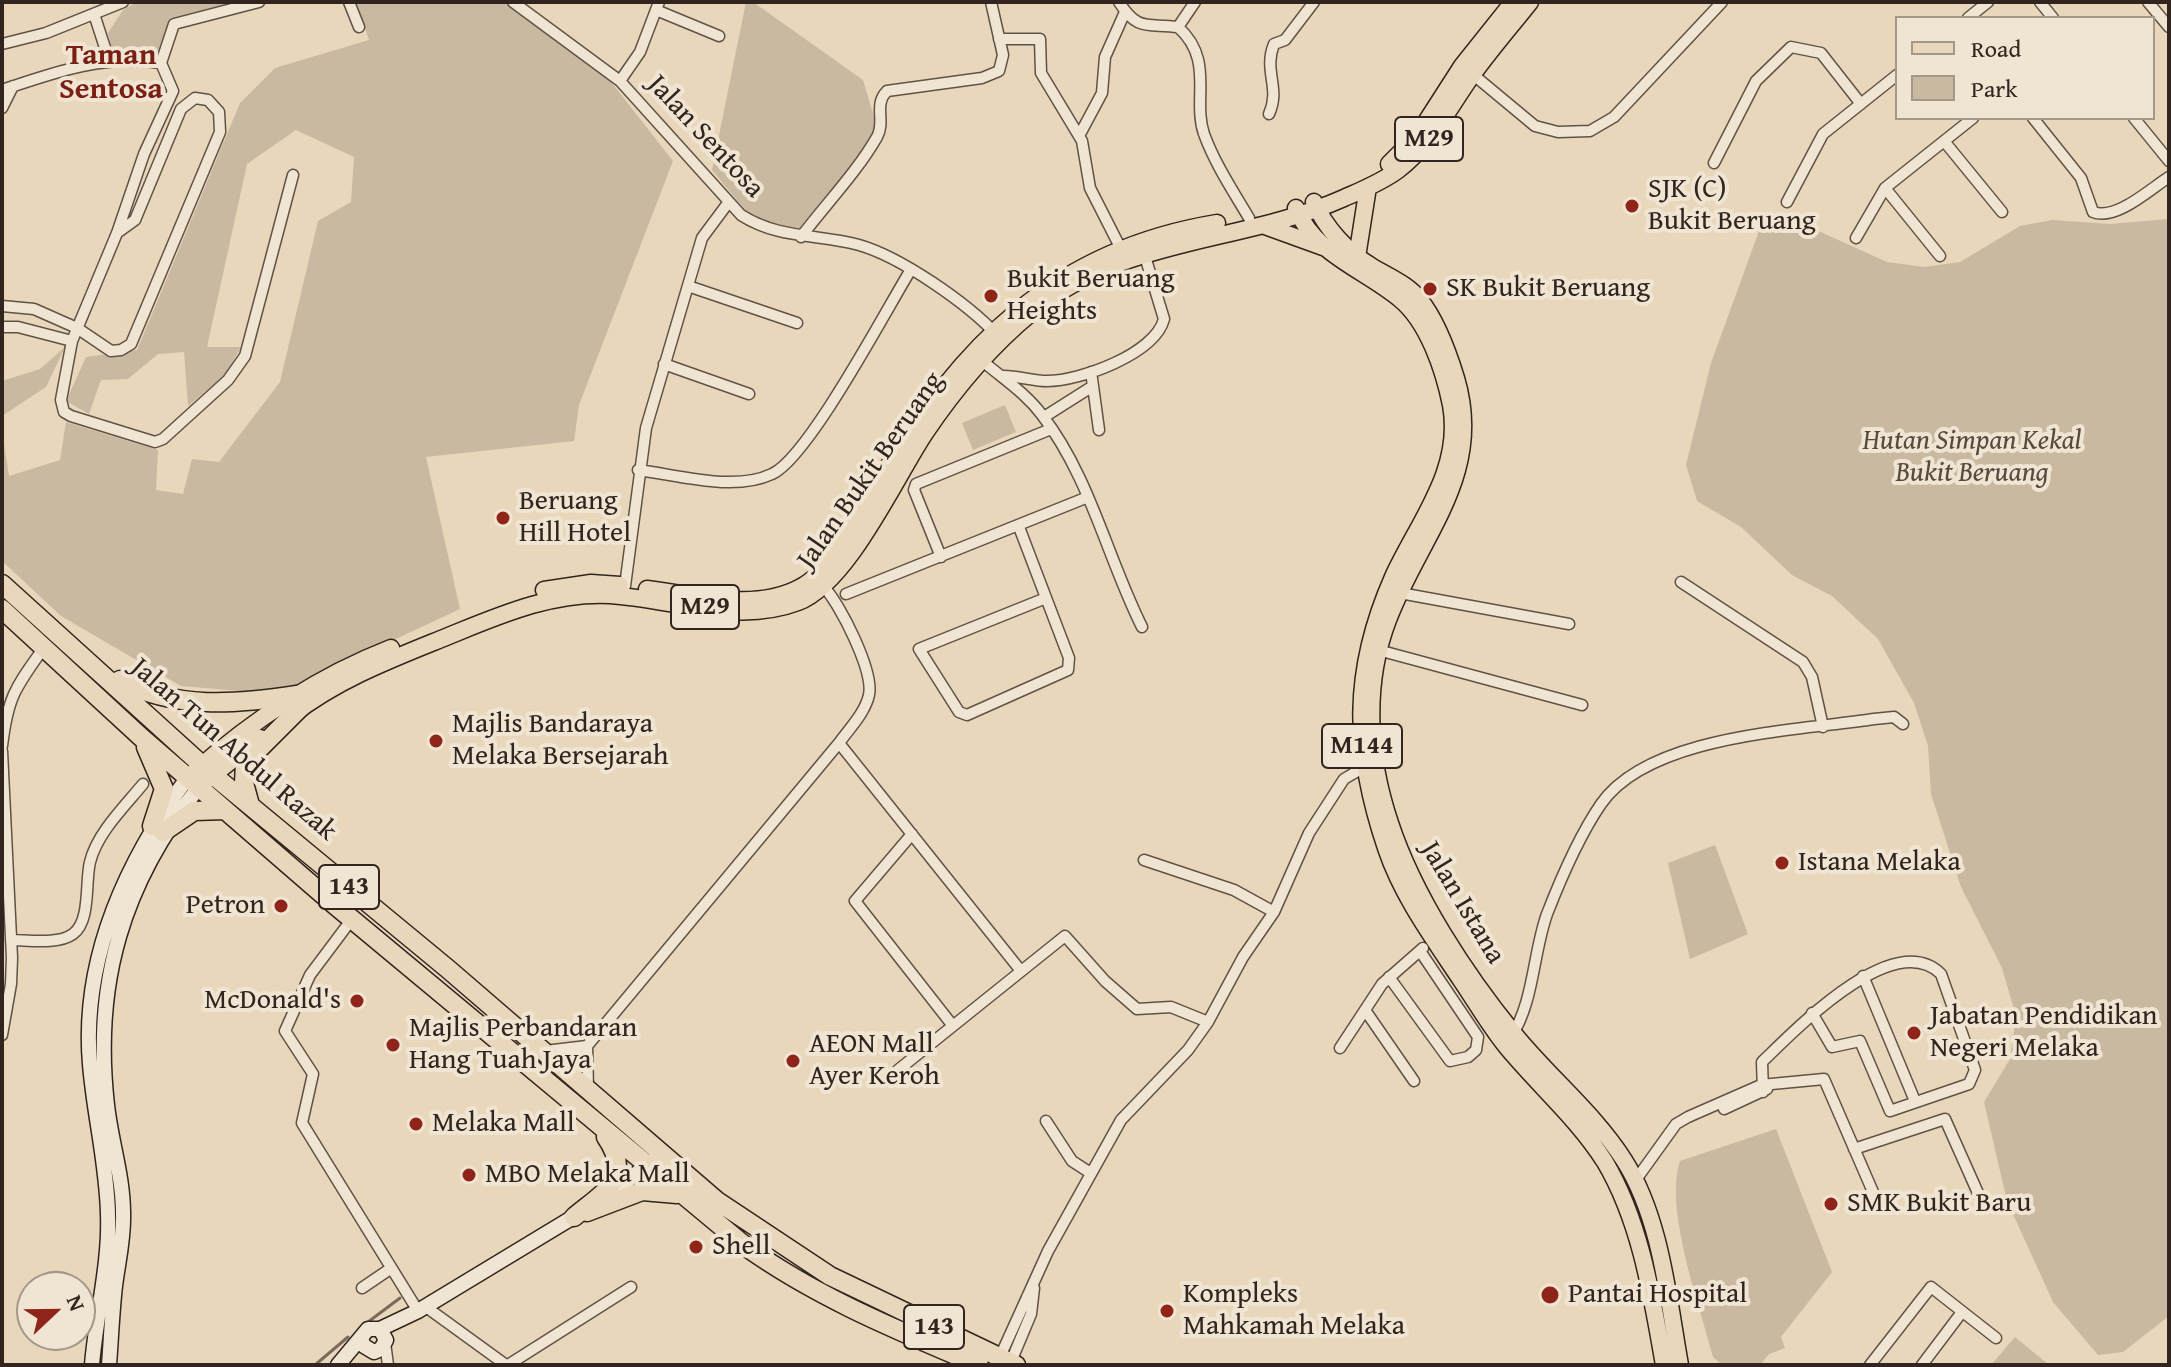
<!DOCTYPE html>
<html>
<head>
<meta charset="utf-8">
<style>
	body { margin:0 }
	#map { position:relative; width:2171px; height:1367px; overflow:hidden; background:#e8d7bb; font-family:"Gentium Book Plus",serif }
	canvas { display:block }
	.frame { position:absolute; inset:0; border:4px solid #32251f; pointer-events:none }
	.legend { position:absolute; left:1895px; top:16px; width:260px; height:104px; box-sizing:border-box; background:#f0e5d3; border:2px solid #a4988b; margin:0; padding:10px 14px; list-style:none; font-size:24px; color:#32251f }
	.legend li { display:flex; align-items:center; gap:16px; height:40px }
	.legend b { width:40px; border:2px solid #a4988b }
	.north { position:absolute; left:16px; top:1271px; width:80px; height:80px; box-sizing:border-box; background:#f0e5d3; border:2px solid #a4988b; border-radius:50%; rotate:68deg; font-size:22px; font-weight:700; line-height:32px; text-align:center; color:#32251f }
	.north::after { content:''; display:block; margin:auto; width:28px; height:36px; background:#8f2418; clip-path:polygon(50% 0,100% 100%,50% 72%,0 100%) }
</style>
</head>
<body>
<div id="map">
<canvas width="2171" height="1367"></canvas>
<div class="frame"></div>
<ul class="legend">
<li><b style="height:10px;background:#e8d7bb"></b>Road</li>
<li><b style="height:22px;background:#c9b9a0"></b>Park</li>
</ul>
<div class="north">N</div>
</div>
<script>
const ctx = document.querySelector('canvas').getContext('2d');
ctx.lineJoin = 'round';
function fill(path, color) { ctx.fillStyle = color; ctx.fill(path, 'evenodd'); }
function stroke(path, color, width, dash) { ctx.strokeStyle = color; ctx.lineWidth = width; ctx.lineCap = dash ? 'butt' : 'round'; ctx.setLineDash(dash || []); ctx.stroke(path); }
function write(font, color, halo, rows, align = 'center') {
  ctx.font = font + ' "Gentium Book Plus",serif'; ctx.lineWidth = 8; ctx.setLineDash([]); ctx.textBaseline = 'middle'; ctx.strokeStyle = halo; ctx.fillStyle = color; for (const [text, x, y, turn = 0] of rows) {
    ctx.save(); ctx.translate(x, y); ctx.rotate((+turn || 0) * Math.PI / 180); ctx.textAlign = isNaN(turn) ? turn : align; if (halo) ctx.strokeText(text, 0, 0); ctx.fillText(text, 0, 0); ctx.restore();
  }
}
fill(new Path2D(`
	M 137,2 L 235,2 L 170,18 L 157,54 L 112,51 L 108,33 L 123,10 Z
	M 356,2 L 504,2 L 604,73 L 673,161 L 579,405 L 574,441 L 426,457 L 460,609 L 289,689 L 252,692 L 181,686 L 61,616 L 2,561 L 2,430 L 9,476 L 60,460 L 66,422 L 158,450 L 156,490 L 183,494 L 192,459 L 219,462 L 280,382 L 318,221 L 351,202 L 354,157 L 296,130 L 247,164 L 207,347 L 241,347 L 226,374 L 188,406 L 184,352 L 158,354 L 128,379 L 101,380 L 89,414 L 66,401 L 86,357 L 137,350 L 240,103 L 275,68 L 369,40 Z
	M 746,2 L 753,2 L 863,80 L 875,120 L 875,131 L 857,158 L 800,230 L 768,227 L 746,211 L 712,170 Z
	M 1792,219 L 1887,262 L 1924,267 L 1960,262 L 2020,226 L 2052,220 L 2110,224 L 2169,219 L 2169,1316 L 2123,1352 L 2098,1355 L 2053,1302 L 2007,1201 L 1984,1102 L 2010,1059 L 2016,1016 L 2002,968 L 1961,887 L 1931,794 L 1928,746 L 1914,703 L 1878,639 L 1832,596 L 1792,575 L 1741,527 L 1697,501 L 1686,465 L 1711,363 L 1759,231 Z
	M 65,347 L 46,387 L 2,416 L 2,381 L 40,369 Z
	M 1005,405 L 1016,432 L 973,450 L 962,423 Z
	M 1715,845 L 1748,934 L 1690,959 L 1668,863 Z
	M 1776,1129 L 1832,1272 L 1781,1337 L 1785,1348 L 1769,1354 L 1760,1365 L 1722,1365 L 1713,1357 C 1700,1305 1664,1210 1680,1161 Z
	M 2015,1337 L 2049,1365 L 1991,1365 Z`), '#c9b9a0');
stroke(new Path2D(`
	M 368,1322 L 400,1298
	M 315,1365 L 348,1337`), '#7a6b5d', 3);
const street = new Path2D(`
	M 349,2 L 359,27
	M 513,2 L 620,81 L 741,215 C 778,239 819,234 859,245 C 901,257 967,303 997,335
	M 1119,2 C 1138,32 1147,23 1178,27 C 1215,60 1192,99 1204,134 C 1215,164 1233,191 1249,218
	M 2040,2 L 2053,18
	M 2148,2 L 2169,27
	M 656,10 L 719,36
	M 94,14 L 109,60
	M 1968,18 L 1988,2
	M 1178,27 L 1195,2
	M 999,39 L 1040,39 L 1041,73 L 1082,141 L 1090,188 L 1121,249
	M 2,44 L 46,33 L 123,2
	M 161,63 L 174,24 L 259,2
	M 1470,72 L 1535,126 L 1558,132 L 1590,131 L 1614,117 L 1722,2
	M 620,81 L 640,52 L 659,2
	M 2,90 C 55,72 105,54 161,63 L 173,91 L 144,154 L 117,233 L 72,341 L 61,400 L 64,412 L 71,416 L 155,442 L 163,439 L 228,380 L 245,356 L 293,175
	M 2,108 L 13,86
	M 1269,114 C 1281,88 1263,71 1274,44 L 1285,40 L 1314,2
	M 2033,118 L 2081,178 L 2093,212 C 2116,221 2150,189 2169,177
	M 2134,118 L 2169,161
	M 1079,136 L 1102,93 L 1105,57 L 1125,12
	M 1944,141 L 2002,212
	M 1714,163 L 1756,81 L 1791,47 L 1821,53 L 1861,104
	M 1885,188 L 1940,256
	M 1787,202 L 1823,134 L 1897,75
	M 801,237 C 825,205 857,172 877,137 C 886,121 873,105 887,91 L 982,78 L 999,71 L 1003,55 L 991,2
	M 1856,238 L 1885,188 L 1973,118
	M 688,286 L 797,323
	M 2,306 L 34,309 L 77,328 L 111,351 L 121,350 L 131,344 L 220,132 L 219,112 L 208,100 L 195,98 L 181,109 L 135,220 L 117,233
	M 2,327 L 18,327 L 72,341
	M 978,357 C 1000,377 1024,391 1042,415 C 1090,477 1107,557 1142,627
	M 664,364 L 749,394
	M 1004,376 C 1019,376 1033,381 1047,381 C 1080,381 1155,354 1164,319 L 1144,253
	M 1093,386 L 1099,430
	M 1044,417 L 1093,386 L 1091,372
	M 638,470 C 678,475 734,492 772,474 C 808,458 885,312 910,271
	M 1019,527 L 1069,658 L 1068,670 L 967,715 L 959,712 L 919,649 L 1046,598
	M 941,557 L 914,490 L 916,484 L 1051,429
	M 1681,582 L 1803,662 L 1812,677 L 1823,727
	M 625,586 L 646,428 L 702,238 L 728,203
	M 1400,593 L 1569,624
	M 846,594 L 1088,497
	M 1378,650 L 1582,705
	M 839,743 L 1021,971
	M 2,746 C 8,695 16,687 45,646
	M 2,751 L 12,958 L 11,984 L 2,1035
	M 912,834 L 855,901 L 953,1026
	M 1144,860 L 1234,890 L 1274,912
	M 352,919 L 310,975 L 285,1031 L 313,1074 L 302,1123 L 418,1311
	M 11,940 C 28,940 58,945 73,934 C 91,921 85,882 90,862 C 97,833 125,806 143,784
	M 1863,976 L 1915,1101
	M 1389,977 L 1450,1061 L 1468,1057 L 1476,1050 L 1478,1037 L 1420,951
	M 1365,1010 L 1414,1081
	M 1511,1037 C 1534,1002 1533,953 1547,914 C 1561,878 1579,836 1601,804 C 1649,735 1795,731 1874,719 L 1894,717 L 1903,724
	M 1340,1048 L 1382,984 L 1423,948
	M 545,1051 L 587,1046
	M 898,1070 L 1065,936 L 1105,981 L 1137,1009 L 1171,1007 L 1208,1022
	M 588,1089 L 587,1046 L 839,743 C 849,729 865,713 869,695 C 874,671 840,604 824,587
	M 1763,1092 L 1762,1062 C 1795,1030 1894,927 1941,974 L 1975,1070 L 1969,1084 L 1890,1111 L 1860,1041 L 1832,1047 L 1812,1013
	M 1724,1109 L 1767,1089
	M 1046,1121 L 1072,1161 L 1089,1172
	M 1854,1149 L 1945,1119 L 1982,1202
	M 1635,1181 L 1676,1124 L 1688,1117 L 1761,1085 L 1824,1079 L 1873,1192
	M 362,1288 L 390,1269
	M 426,1307 L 506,1365
	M 385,1343 L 388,1365
	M 999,1359 L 1048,1251 L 1121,1120 L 1188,1050 L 1208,1022 L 1243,957 L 1274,912 L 1309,833 L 1344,779 L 1368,765
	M 1010,1364 L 1031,1314 L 1034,1288
	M 508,1365 L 631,1287
	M 1870,1365 L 1931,1287 L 1996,1338
	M 1922,1365 L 1962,1312`);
const secondary = new Path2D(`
	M 607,1195 L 655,1160
	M 380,1329 L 418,1311 L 580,1213
	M 92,1365 C 96,1315 110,1264 108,1214 C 107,1164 94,1114 90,1064 C 81,959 127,860 188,777
	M 109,1365 C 111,1339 112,1312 115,1286 C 118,1262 124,1238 123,1213 C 123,1176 111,1142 107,1105 C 93,982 123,883 199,787
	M 338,1365 L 368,1329 L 380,1329 L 386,1340 L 381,1349 L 374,1352 L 364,1346 L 361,1339`);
const primary = new Path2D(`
	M 1389,164 L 1417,136 L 1462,66 L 1513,2
	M 1314,202 C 1325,227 1347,252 1371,266 C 1387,276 1408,284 1420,300 C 1437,321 1448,352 1456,378 C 1485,475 1420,535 1388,620 C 1363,685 1368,758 1390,823 C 1414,896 1466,975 1515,1035 C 1549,1077 1594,1113 1624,1160 C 1661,1218 1668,1298 1680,1365
	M 1296,208 C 1315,255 1364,269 1400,299 C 1428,322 1444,370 1451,405 C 1463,470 1418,522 1393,577 C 1351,672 1353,750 1386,848 C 1402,896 1433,938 1461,980 C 1476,1002 1489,1025 1506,1046 C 1538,1085 1578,1119 1605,1162 C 1641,1223 1652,1297 1664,1365
	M 1265,226 L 1323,247
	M 1357,257 L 1368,187
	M 647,589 C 697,595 755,612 801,587 C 834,570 859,512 879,481 C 963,344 1053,250 1217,223
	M 544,590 L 591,583 L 620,585
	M 292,715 C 337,680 389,660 441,639 C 496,617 549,592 610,595 C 672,599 738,625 798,602 C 848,583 895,478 925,433 C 954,390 991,346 1031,313 C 1121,237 1241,244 1344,198 C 1362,190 1382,182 1398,170 C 1431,145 1449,107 1473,74 C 1491,49 1511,26 1530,2
	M 192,774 C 250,722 319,676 391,648
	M 203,783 L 260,738`);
const highway = new Path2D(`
	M 2,584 L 213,775 L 448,969 L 717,1201 L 830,1276 L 1016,1365
	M 2,609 L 142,738 L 336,906 L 745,1246 C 818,1298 897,1330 979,1365
	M 120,680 C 175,710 237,704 297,695
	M 146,747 L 164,789 L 152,826
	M 250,805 L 244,783 L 245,763 L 300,708
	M 163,832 L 194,811 L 225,810
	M 587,1212 L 642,1191 L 677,1194
	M 574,1217 C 604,1192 634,1178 606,1137`);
stroke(street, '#605246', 13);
stroke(secondary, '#32251f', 17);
stroke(primary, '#32251f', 19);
stroke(highway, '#32251f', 21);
stroke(street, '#f0e5d3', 10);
stroke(secondary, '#f0e5d3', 14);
stroke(primary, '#e8d7bb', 16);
stroke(highway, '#e8d7bb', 18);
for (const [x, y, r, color] of [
	[1632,206,8,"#8f2418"],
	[1430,289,8,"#8f2418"],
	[991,296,8,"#8f2418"],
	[503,518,8,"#8f2418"],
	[436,741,8,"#8f2418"],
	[1782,863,8,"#8f2418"],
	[281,906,8,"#8f2418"],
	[357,1001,8,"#8f2418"],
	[1914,1033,8,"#8f2418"],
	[393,1045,8,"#8f2418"],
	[793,1061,8,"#8f2418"],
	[416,1124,8,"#8f2418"],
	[469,1175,8,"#8f2418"],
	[1831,1204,8,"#8f2418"],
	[696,1247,8,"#8f2418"],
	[1550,1295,10,"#8f2418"],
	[1167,1311,8,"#8f2418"]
]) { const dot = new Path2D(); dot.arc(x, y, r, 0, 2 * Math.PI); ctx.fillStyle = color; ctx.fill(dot); stroke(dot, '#f0e5d3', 3); }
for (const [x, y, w] of [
	[1429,139,68],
	[705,607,68],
	[1362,746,80],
	[349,887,60],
	[934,1327,60]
]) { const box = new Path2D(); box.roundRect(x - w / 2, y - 22, w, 44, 6); ctx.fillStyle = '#f0e5d3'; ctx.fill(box); stroke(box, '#32251f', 2); }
write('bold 26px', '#32251f', null, [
	["M29",1429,139],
	["M29",705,607],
	["M144",1362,746],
	["143",349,887],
	["143",934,1327]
]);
write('28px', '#32251f', '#f0e5d3', [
	["Jalan Sentosa",705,137,47],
	["Jalan Bukit Beruang",871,471,-55],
	["Jalan Tun Abdul Razak",233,750,41],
	["Jalan Istana",1462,903,59]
]);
write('28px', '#32251f', '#f0e5d3', [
	["SJK (C)",1648,190],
	["Bukit Beruang",1648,222],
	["Bukit Beruang",1007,280],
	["Heights",1007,312],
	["SK Bukit Beruang",1446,289],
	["Beruang",519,502],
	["Hill Hotel",519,534],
	["Majlis Bandaraya",452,725],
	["Melaka Bersejarah",452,757],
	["Istana Melaka",1798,863],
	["Petron",265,906,"right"],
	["McDonald's",341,1001,"right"],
	["Jabatan Pendidikan",1930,1017],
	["Negeri Melaka",1930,1049],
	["Majlis Perbandaran",409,1029],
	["Hang Tuah Jaya",409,1061],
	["AEON Mall",809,1045],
	["Ayer Keroh",809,1077],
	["Melaka Mall",432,1124],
	["MBO Melaka Mall",485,1175],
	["SMK Bukit Baru",1847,1204],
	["Shell",712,1247],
	["Kompleks",1183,1295],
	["Mahkamah Melaka",1183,1327],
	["Pantai Hospital",1568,1295]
], 'left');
write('italic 28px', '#584a3f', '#f0e5d3', [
	["Hutan Simpan Kekal",1972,442],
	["Bukit Beruang",1972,474]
]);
write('bold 30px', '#7a1f14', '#f0e5d3', [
	["Taman",111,56],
	["Sentosa",111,90]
]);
</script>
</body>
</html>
